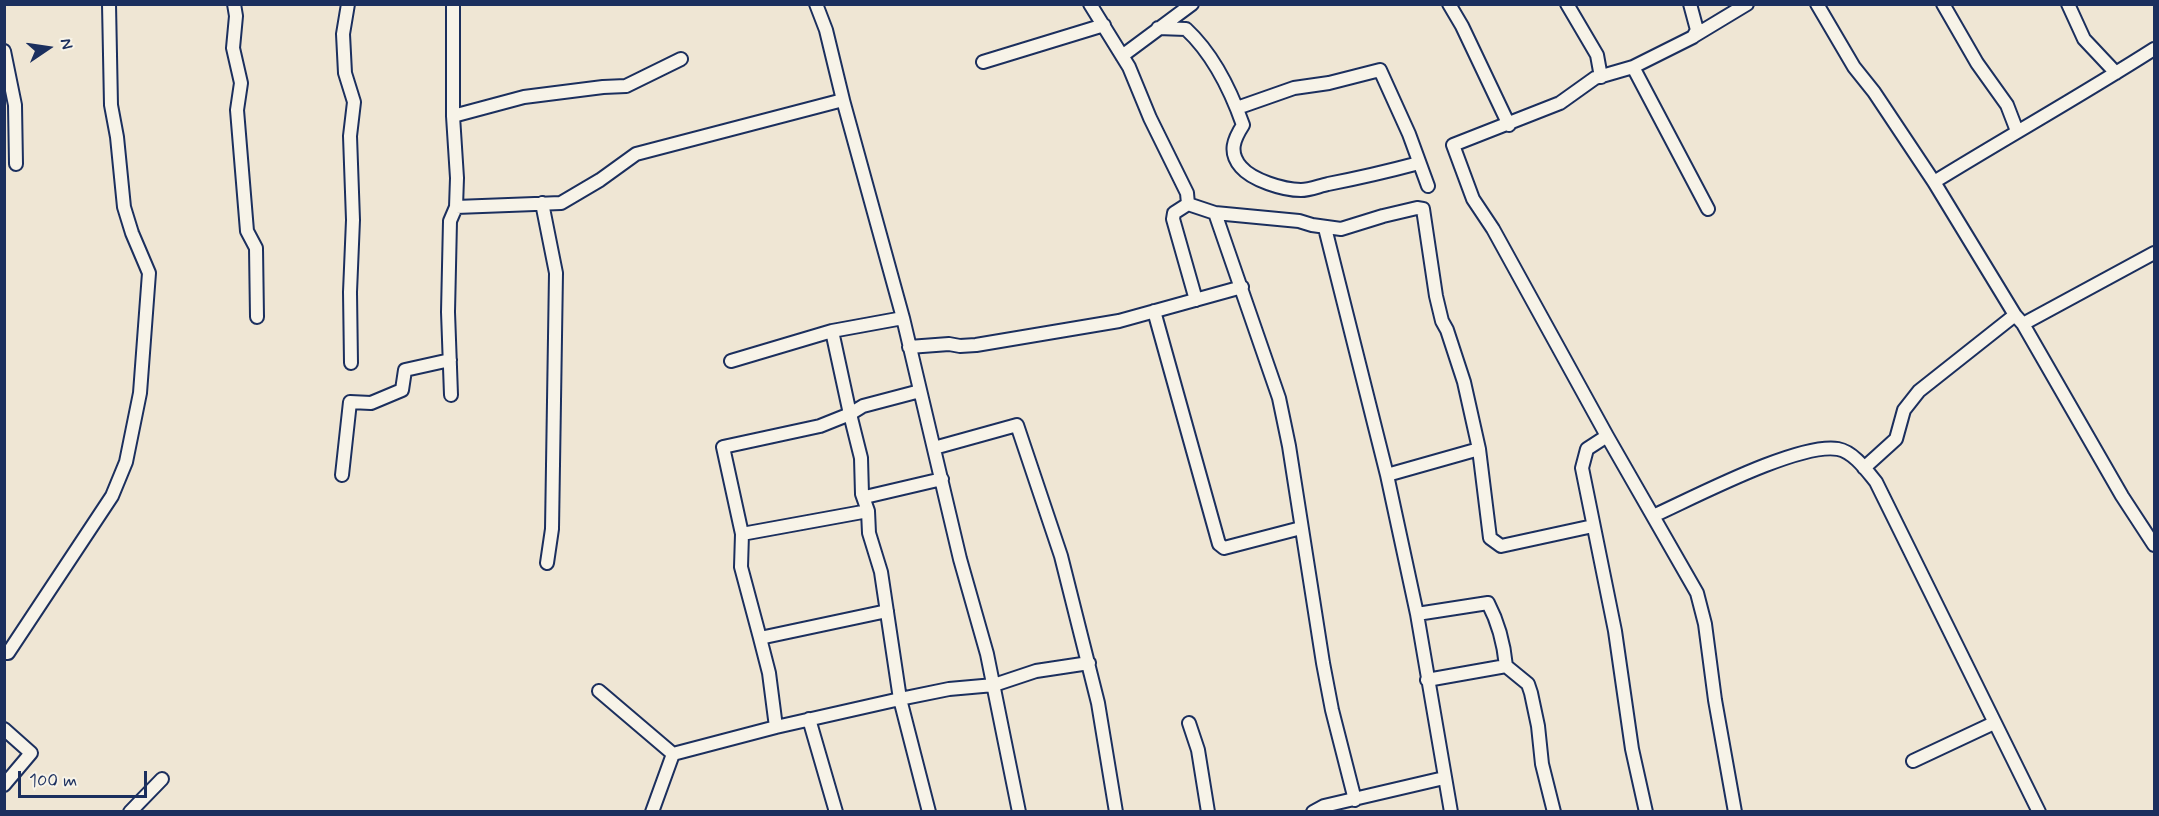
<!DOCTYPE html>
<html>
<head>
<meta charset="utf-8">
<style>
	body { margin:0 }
	#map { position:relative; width:2159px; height:816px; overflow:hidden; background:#efe6d4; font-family:Mynerve,sans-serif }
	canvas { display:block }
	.frame { position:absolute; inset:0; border:6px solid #1b2f5e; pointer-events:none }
	.north { position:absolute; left:18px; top:18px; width:60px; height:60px; -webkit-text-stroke:4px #f7f3e8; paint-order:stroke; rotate:77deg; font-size:16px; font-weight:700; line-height:24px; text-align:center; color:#1b2f5e }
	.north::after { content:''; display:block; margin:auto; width:21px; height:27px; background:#1b2f5e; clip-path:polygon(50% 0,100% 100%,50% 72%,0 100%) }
	.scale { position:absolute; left:18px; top:771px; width:129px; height:27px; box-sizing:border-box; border:3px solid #1b2f5e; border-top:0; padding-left:8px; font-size:18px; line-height:21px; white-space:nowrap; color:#1b2f5e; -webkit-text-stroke:4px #f7f3e8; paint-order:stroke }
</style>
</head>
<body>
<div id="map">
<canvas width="2159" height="816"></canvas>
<div class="frame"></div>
<div class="north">N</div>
<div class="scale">100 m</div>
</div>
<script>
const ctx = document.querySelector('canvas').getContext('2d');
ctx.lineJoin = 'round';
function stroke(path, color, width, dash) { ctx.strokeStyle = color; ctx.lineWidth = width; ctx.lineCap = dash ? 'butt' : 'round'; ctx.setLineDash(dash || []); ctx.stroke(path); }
const minor = new Path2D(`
	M 234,4 L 236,16 L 233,48 L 241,83 L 237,110 L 247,231 L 256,248 L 257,317
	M 348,4 L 343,34 L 345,73 L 354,102 L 350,136 L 353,220 L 350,292 L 351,363
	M 453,4 L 453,116 L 524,97 L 603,87 L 626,86 L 681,59
	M 1090,4 L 1129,67 L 1150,118 L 1187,193 L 1188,204
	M 1449,4 L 1462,26 L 1509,125
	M 1567,4 L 1597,55 L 1601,77
	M 1690,4 L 1697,30 L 1693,37 L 1633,67 L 1595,78 L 1560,103 L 1453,145 L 1473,199 L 1493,229 L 1607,436 L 1697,593 L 1705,624 L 1715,700 L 1735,812
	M 1817,4 L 1854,67 L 1874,92 L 1934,182 L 2015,315 L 2023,324 L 2122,496 L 2154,545
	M 1943,4 L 1977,63 L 2007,105 L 2017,131
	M 2068,4 L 2084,39 L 2116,73
	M 1158,28 L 1186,29 C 1213,54 1231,91 1243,125 C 1234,139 1228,152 1241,167 C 1252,180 1283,190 1301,190 C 1309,190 1319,186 1328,184 C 1359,178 1389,171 1419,163
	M 1694,36 L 1747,4
	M 4,51 L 15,105 L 16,164
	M 1122,56 L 1192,4
	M 983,62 L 1104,25
	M 1633,67 L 1708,209
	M 843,100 L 903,318 L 960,559 L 987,654 L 1019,812
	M 1237,108 L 1294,88 L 1329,83 L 1380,70 L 1409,134 L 1428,186
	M 453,116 L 457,178 L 456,207 L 561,203 L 600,180 L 636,154 L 843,100 L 826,30 L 816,4
	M 1934,182 C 2007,137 2082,95 2154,49
	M 542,203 L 556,273 L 552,529 L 547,563
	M 1215,213 L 1279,398 L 1289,446 L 1323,663 L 1332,710 L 1355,800
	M 1325,228 L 1387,475 L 1417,614 L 1451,812
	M 1196,300 L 1173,219 L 1174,213 L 1188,204 L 1215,213 L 1299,221 L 1312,225 L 1341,229 L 1383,216 L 1417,208 L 1423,209 L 1436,296 L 1442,321 L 1447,330 L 1464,382 L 1479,449 L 1490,538 L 1501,546 L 1593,526
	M 1154,311 L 1219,544 L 1224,548 L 1301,528
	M 2023,324 L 2154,253
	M 832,331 L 850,414 L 861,458 L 862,494 L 868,511 L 869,533 L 881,572 L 900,699 L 929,812
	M 909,347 L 949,344 L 960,346 L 976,345 L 1119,321 L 1242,287
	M 731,361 L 832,331 L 903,318
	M 451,395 L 448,312 L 450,221 L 456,207
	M 1607,436 L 1587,449 L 1582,468 L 1615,631 L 1632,749 L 1646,812
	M 934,448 L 1017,425 L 1061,556 L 1098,703 L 1116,812
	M 1864,468 L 1896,439 L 1904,410 L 1919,391 L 2015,315
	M 342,475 L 350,402 L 371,403 L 402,390 L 405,370 L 450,360
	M 1387,475 L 1479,449
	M 865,497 L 942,479
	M 868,511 L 742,534 L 723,447 L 820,426 L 850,414 L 863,406 L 920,391
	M 1653,516 C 1693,498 1799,442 1838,449 C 1854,452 1867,471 1876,482 L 2039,812
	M 742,534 L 741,567 L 760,638
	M 1417,614 L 1488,603 C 1498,622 1504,645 1506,666 L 1528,684 L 1531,693 L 1538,726 L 1542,764 L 1554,812
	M 4,653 L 8,653 L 112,496 L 126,462 L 140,393 L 149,273 L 132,233 L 124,207 L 117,137 L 111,105 L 109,4
	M 1427,680 L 1506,666
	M 599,691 L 673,754
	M 809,719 L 836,812
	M 1189,723 L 1198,750 L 1208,812
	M 776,727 L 769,673 L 760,638 L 887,611
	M 4,729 L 31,753 L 4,785
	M 673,754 L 776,727 L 900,699 L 949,689 L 994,685 L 1036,671 L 1089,663
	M 1913,761 L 1994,723
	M 130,812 L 162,779
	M 652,812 L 673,754
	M 1313,812 L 1324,806 L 1444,778`);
stroke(minor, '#1b2f5e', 16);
stroke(minor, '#f7f3e8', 12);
</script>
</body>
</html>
